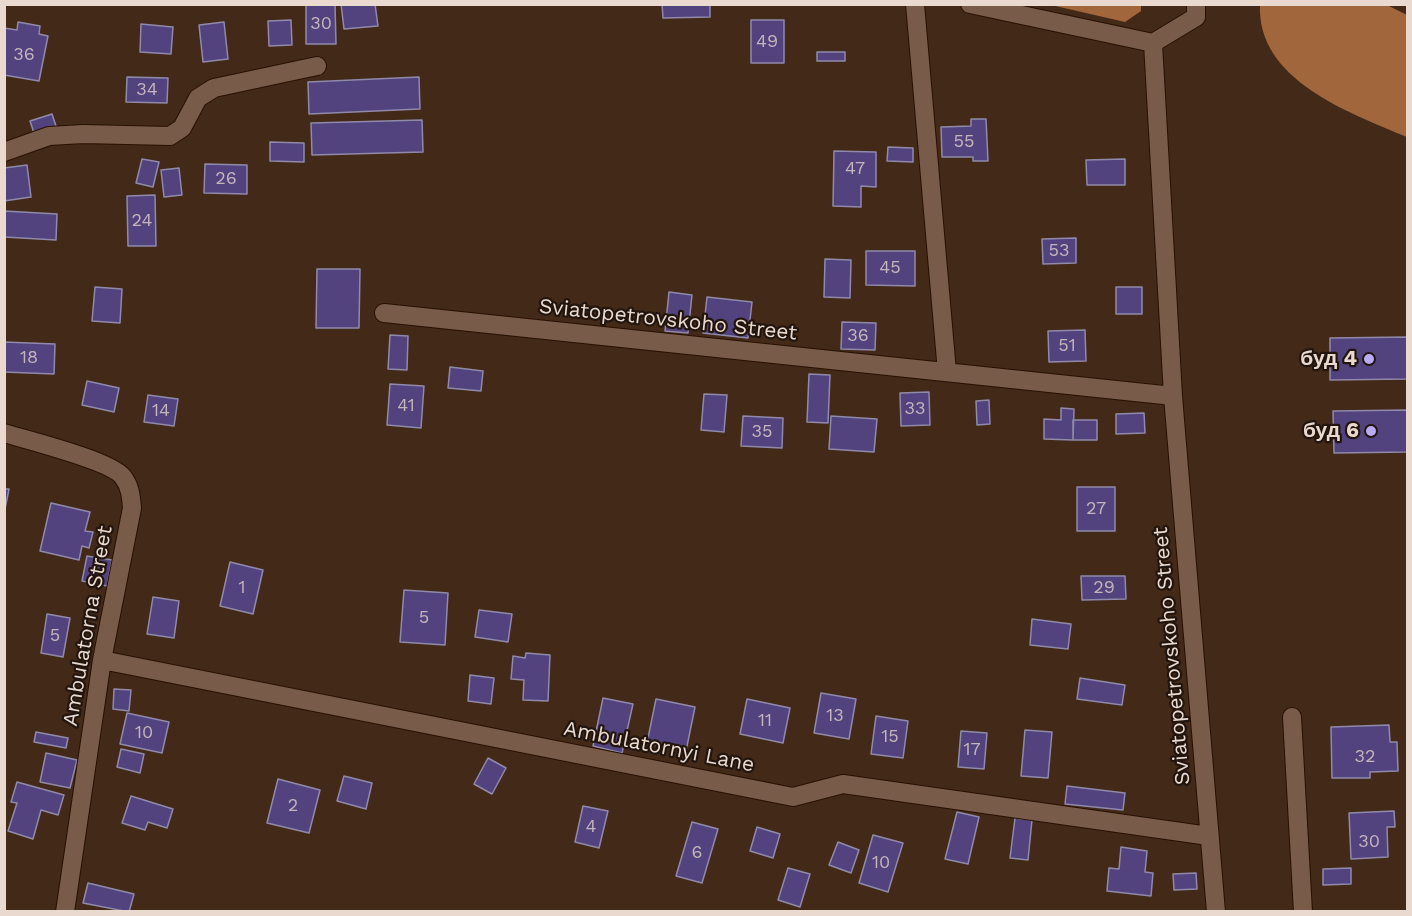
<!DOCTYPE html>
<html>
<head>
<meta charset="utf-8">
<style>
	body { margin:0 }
	#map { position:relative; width:1412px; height:916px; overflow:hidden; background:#432918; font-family:"Work Sans",sans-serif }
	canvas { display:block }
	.frame { position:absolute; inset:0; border:6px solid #ead9cf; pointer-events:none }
</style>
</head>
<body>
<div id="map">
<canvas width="1412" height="916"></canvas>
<div class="frame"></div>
</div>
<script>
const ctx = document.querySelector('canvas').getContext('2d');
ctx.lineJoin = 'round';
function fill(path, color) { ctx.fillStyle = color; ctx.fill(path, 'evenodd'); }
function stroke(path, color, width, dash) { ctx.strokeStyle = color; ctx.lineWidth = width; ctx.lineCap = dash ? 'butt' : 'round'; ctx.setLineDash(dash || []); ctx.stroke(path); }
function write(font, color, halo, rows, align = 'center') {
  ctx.font = font + ' "Work Sans",sans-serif'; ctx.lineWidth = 4.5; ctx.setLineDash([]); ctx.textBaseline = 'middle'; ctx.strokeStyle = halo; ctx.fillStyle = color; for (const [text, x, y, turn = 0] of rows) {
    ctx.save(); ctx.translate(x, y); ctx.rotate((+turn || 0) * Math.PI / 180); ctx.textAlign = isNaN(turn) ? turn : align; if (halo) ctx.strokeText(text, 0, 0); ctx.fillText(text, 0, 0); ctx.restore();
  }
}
fill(new Path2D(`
	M 1260,4 L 1387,5 L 1407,15 L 1407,137 C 1350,113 1256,80 1260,4 Z
	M 1051,5 L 1141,4 L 1141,11 L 1125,22 Z`), '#a1663b');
const building = new Path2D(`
	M 306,4 L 335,4 L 336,44 L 306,44 Z
	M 341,4 L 375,4 L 378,26 L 344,29 Z
	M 662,4 L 710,4 L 710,17 L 663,18 Z
	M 291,20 L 292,45 L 269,46 L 268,21 Z
	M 751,20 L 784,20 L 784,63 L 751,63 Z
	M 18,22 L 40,26 L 39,34 L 48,36 L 39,81 L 4,75 L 4,28 L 17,30 Z
	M 224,22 L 228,59 L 203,62 L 199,25 Z
	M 141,24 L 173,27 L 171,54 L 140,52 Z
	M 817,52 L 845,52 L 845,61 L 817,61 Z
	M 127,77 L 168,78 L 167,103 L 126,102 Z
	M 419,77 L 420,109 L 309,114 L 308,82 Z
	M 52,114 L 57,129 L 35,136 L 30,121 Z
	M 971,119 L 986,119 L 988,161 L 973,161 L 973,157 L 942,157 L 941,127 L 971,126 Z
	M 422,120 L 423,152 L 312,155 L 311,123 Z
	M 270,142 L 304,143 L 304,162 L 270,161 Z
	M 888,147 L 913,148 L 913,162 L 887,161 Z
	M 834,151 L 876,152 L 876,187 L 861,186 L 861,207 L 833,206 Z
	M 142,159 L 159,162 L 153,187 L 136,183 Z
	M 1125,159 L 1125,185 L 1087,185 L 1086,160 Z
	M 205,164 L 247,165 L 247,194 L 204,193 Z
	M 27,165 L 31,197 L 4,201 L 4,168 Z
	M 179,168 L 182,195 L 164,197 L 161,170 Z
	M 155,195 L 156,246 L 128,246 L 127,196 Z
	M 4,211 L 57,214 L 56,240 L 4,237 Z
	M 1076,238 L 1076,263 L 1043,264 L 1042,239 Z
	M 866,251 L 915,251 L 915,286 L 866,285 Z
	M 825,259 L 851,260 L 850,298 L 824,297 Z
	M 317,269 L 360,269 L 359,328 L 316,328 Z
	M 95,287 L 122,289 L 120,323 L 92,321 Z
	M 1116,287 L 1142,287 L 1142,314 L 1116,314 Z
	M 669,292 L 692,295 L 688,333 L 665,331 Z
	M 707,297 L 752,302 L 748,338 L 703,333 Z
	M 842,322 L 876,323 L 875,350 L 841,349 Z
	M 1085,330 L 1086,361 L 1049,362 L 1048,331 Z
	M 390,335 L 408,336 L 407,370 L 388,369 Z
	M 1408,337 L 1408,379 L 1330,380 L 1330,338 Z
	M 4,342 L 55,344 L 54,374 L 4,372 Z
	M 450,367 L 483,371 L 481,391 L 448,388 Z
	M 809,374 L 830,375 L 828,423 L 807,422 Z
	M 87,381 L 119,388 L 114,412 L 82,405 Z
	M 390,384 L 424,386 L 421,428 L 387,425 Z
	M 929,392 L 930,425 L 901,426 L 900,393 Z
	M 704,394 L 727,395 L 724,432 L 701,430 Z
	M 148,395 L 178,399 L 174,426 L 144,422 Z
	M 989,400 L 990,424 L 977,425 L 976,401 Z
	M 1061,408 L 1074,409 L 1073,440 L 1044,439 L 1044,419 L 1061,420 Z
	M 1408,410 L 1408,452 L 1334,453 L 1333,411 Z
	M 1144,413 L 1145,433 L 1116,434 L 1116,414 Z
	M 743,416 L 783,418 L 782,448 L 741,446 Z
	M 831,416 L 877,419 L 874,452 L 829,449 Z
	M 1073,420 L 1097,420 L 1097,440 L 1073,440 Z
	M 1077,487 L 1115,487 L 1115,531 L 1077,531 Z
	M 4,489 L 9,489 L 4,514 Z
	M 51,503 L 90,512 L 85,531 L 93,532 L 89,548 L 82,546 L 79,560 L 40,551 Z
	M 87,556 L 112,560 L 107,586 L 82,581 Z
	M 230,562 L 263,570 L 253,614 L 220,606 Z
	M 1081,576 L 1125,576 L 1126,599 L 1082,600 Z
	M 404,590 L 448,593 L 445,645 L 400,642 Z
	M 153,597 L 179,601 L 174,638 L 147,634 Z
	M 479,610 L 512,614 L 508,642 L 475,637 Z
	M 47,614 L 70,618 L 63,657 L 41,653 Z
	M 1032,619 L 1071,624 L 1068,649 L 1030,645 Z
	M 526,653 L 550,655 L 548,701 L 523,700 L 524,680 L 511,679 L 513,656 L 525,658 Z
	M 470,675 L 494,678 L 491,704 L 468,701 Z
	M 1080,678 L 1125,685 L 1122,705 L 1077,699 Z
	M 114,689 L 131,690 L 129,711 L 113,709 Z
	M 821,693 L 856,699 L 849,739 L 814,733 Z
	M 603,698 L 633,704 L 622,753 L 593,746 Z
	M 656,699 L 695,707 L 686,751 L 647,743 Z
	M 747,699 L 790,708 L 783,743 L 740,734 Z
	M 127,713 L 169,722 L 162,753 L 120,744 Z
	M 876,716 L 908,721 L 903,758 L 871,754 Z
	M 1389,725 L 1390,742 L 1397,742 L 1398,771 L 1370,772 L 1370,778 L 1332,778 L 1331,727 Z
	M 1025,730 L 1052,732 L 1048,778 L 1021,776 Z
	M 961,731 L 987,733 L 984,769 L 958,767 Z
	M 36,732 L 68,738 L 66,748 L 34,742 Z
	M 121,749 L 144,754 L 140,773 L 117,767 Z
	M 46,753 L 77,760 L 70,788 L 40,782 Z
	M 488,758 L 506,768 L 492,794 L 474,784 Z
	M 344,776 L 372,783 L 366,809 L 337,801 Z
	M 278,779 L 320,790 L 309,833 L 267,823 Z
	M 17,782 L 64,795 L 58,815 L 41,810 L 33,839 L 8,831 L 17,803 L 11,802 Z
	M 1067,786 L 1125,793 L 1123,810 L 1065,804 Z
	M 131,796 L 173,809 L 167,828 L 148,822 L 145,830 L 122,823 Z
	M 583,806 L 608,811 L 599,848 L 575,842 Z
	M 1394,811 L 1395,827 L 1387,827 L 1388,857 L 1351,859 L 1349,813 Z
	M 957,812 L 979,817 L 968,864 L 945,859 Z
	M 1015,818 L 1032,820 L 1028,860 L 1010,858 Z
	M 692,822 L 718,829 L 702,883 L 676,876 Z
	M 757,827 L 780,834 L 773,858 L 750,851 Z
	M 873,835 L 903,843 L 888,892 L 859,883 Z
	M 838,842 L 859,850 L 851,873 L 829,865 Z
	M 1121,847 L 1147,851 L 1145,872 L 1153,873 L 1151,896 L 1107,891 L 1109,868 L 1119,869 Z
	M 788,868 L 810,874 L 800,907 L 778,900 Z
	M 1351,868 L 1351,884 L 1323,885 L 1323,869 Z
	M 1196,873 L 1197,889 L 1174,890 L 1173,874 Z
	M 88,883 L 134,894 L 129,912 L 83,903 Z`);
fill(building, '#52437e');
stroke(building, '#908aaa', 1.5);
const minor = new Path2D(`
	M 915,4 L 947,372
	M 970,4 L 1153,43 L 1196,17 L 1196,4
	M 1153,43 L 1173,396 L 1216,912
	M 4,152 L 49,136 L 83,134 L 170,136 L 182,128 L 198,98 L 214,88 L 317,66
	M 384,313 L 1173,396
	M 4,433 C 27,440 112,461 123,477 C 130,486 131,496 132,508 L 102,660 L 65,912
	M 102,660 L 793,797 L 843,784 L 1209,836
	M 1292,717 L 1303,912`);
stroke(minor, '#281102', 20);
stroke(minor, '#785b48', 18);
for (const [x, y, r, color] of [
	[1369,359,6,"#bbaaf6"],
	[1371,431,6,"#bbaaf6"]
]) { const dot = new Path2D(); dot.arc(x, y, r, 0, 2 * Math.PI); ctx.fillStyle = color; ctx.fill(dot); stroke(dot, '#21150e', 2); }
write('18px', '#c4b4bb', null, [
	["30",321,24],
	["49",767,42],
	["36",24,55],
	["34",147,90],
	["55",964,142],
	["47",855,169],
	["26",226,179],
	["24",142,221],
	["53",1059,251],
	["45",890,268],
	["36",858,336],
	["51",1067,346],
	["18",29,358],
	["41",406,406],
	["33",915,409],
	["14",161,411],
	["35",762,432],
	["27",1096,509],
	["1",242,588],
	["29",1104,588],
	["5",424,618],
	["5",55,636],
	["13",835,716],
	["11",765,721],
	["10",144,733],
	["15",890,737],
	["17",972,750],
	["32",1365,757],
	["2",293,806],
	["4",591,827],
	["30",1369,842],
	["6",697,853],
	["10",881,863]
]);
write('21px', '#ead9cf', '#21150e', [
	["Sviatopetrovskoho Street",668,320,6],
	["Ambulatorna Street",88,626,-80],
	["Sviatopetrovskoho Street",1172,656,-95],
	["Ambulatornyi Lane",659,747,11]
]);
write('bold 21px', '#ead9cf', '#21150e', [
	["буд 4",1357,359],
	["буд 6",1359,431]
], 'right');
</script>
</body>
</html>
